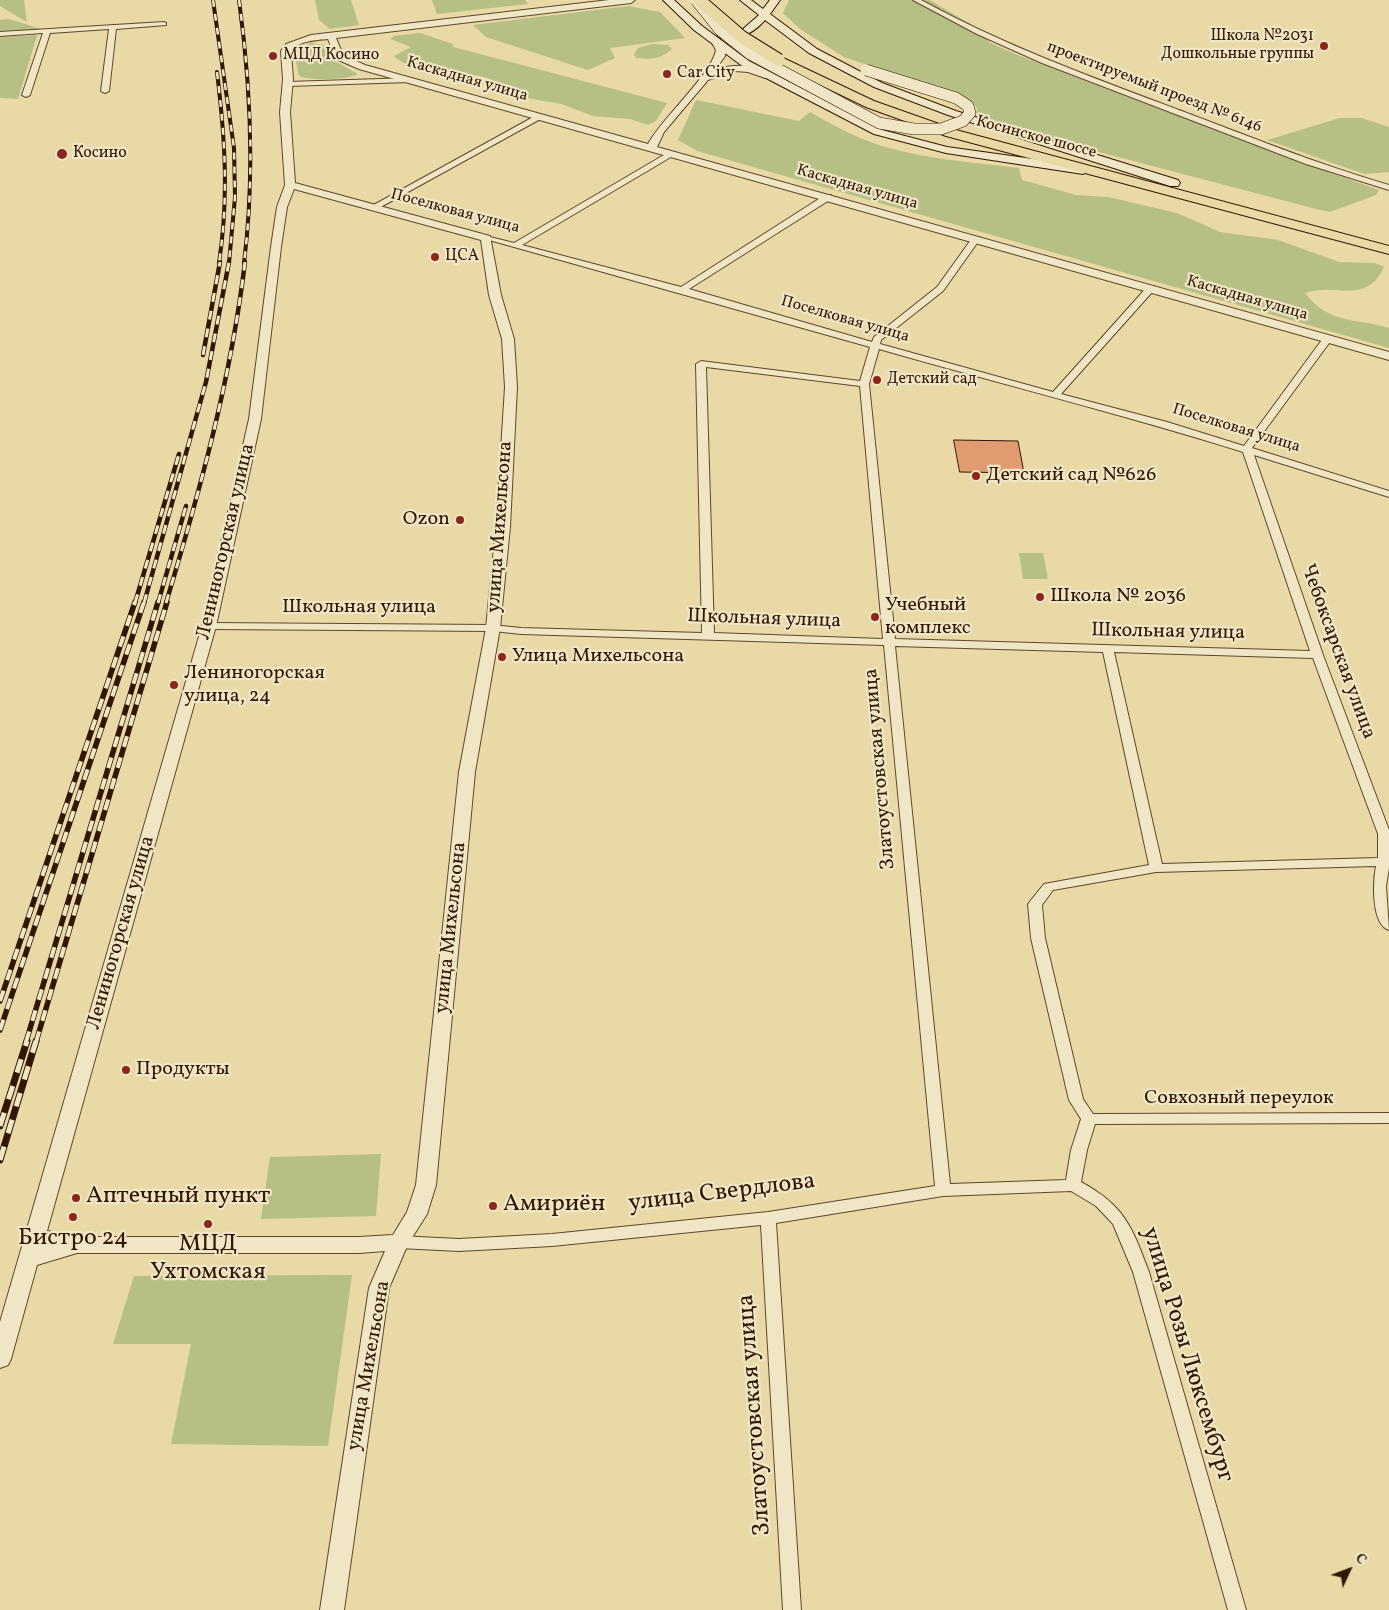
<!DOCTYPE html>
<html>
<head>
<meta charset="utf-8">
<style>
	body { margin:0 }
	#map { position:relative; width:1389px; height:1610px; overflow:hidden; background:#e8d9a6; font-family:Vollkorn,serif }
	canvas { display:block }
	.north { position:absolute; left:1324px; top:1545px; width:50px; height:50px; -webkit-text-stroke:4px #f0e6c5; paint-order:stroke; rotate:47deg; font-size:14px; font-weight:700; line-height:20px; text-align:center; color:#301701 }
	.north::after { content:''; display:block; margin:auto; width:18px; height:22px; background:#301701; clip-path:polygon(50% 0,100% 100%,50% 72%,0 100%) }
</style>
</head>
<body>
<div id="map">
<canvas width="1389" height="1610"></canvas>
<div class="north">С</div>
</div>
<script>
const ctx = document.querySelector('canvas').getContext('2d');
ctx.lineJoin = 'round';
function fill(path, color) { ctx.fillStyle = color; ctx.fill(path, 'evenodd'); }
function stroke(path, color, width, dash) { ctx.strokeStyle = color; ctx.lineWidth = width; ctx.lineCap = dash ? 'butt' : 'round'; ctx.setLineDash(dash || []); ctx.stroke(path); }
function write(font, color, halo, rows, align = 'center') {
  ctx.font = font + ' Vollkorn,serif'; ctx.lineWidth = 4.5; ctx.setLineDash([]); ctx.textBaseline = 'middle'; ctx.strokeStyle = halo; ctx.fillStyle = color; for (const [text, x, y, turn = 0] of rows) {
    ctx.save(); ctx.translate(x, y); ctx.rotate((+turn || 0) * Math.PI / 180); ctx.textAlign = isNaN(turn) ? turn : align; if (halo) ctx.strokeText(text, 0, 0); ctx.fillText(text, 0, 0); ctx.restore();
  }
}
fill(new Path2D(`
	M 0,0 L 24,0 L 27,22 L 0,6 Z
	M 315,0 L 351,0 L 359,25 L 330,29 L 319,20 Z
	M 432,0 L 525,0 L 528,4 L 437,14 Z
	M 789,0 L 930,0 L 993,38 L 988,42 L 1018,55 L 1276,153 L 1379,190 L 1376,195 L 1330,212 L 1316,209 L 1084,148 L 984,117 L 976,113 L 977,108 L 970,100 L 844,57 L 800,29 L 783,13 Z
	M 628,6 L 660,12 L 685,38 L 610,48 L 615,58 L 588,70 L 486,37 L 473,25 Z
	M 9,19 L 41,29 L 0,31 L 0,20 Z
	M 420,33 L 453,44 L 453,47 L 667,103 L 656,121 L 648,125 L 630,119 L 593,116 L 561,104 L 516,96 L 510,92 L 508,87 C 499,82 489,78 479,76 C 457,72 410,73 394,56 L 411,47 L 390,39 L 394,36 Z
	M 37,35 L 18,99 L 0,98 L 0,37 Z
	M 312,43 L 325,45 L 331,59 L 358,74 C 347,80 311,81 299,76 L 294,51 L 301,46 Z
	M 652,44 L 668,45 L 672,49 C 661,59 651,60 636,58 L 634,55 L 638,48 Z
	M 696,100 L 799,121 L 810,112 C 831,124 852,136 876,144 C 921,159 971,162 1019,168 L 1022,180 L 1076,195 L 1108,197 L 1177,213 L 1220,232 L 1278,240 L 1339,262 L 1375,263 L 1384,267 C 1366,306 1335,282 1305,293 C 1329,325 1357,318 1389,328 L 1389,348 L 697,151 L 678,140 Z
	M 1340,118 L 1362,118 L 1389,127 L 1389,172 L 1364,174 L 1267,140 Z
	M 1019,553 L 1043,553 L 1048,579 L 1023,579 Z
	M 381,1154 L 376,1216 L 261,1219 L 270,1157 Z
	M 352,1275 L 328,1446 L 171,1444 L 191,1344 L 113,1344 L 134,1276 Z`), '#b6bf86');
const building = new Path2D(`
	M 954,440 L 1018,441 L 1024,473 L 960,472 Z`);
fill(building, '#e09b71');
stroke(building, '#301701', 1);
const minor = new Path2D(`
	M 913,0 L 921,0 C 1003,45 1091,77 1179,110 C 1248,136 1317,164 1389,185 L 1389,190 L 1306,164 L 1042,63 L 977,34 Z
	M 164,22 L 166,23 L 166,25 L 116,29 L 109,91 L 105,93 L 101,91 L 109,29 L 50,33 L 30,95 L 26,97 L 22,95 L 43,33 L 0,36 L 0,32 Z
	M 412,78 L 413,80 L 409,82 L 288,86 L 284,84 L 288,82 Z
	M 537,115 L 544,117 L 377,209 L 370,207 Z
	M 669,152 L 676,154 L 522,245 L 681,287 L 825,195 L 831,195 L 831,199 L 689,289 L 872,342 L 874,337 L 937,287 L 973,237 L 979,237 L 980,239 L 943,291 L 881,340 L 880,344 L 1053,392 L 1148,286 L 1154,286 L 1154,290 L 1061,394 L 1167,422 L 1244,446 L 1324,337 L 1332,339 L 1252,448 L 1389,491 L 1389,497 L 1254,455 L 1323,655 L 1389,830 L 1389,868 L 1386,886 L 1389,930 C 1371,925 1373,881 1376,866 L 1156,872 L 1053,890 L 1042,905 L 1045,938 L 1083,1099 L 1093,1114 L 1389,1113 L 1389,1123 L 1095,1124 L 1087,1150 L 1081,1182 C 1125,1206 1132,1227 1149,1272 L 1246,1610 L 1228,1610 L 1133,1272 L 1113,1224 L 1096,1206 L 1071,1191 L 943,1196 L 776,1223 L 801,1610 L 783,1610 L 761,1225 L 552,1246 L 459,1251 L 399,1248 L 393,1246 L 391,1242 L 393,1238 L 399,1236 L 459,1239 L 552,1234 L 768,1212 L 935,1186 L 884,645 L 521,634 L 493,631 L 209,629 L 203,626 L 209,623 L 493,625 L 521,628 L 702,633 L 696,364 L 701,361 L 860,381 L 870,347 L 482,238 L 486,236 L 514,243 ZM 879,349 C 1001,384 1122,414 1243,452 L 1310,651 L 895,639 L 869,384 ZM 706,367 L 860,386 L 883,639 L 714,633 ZM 895,646 L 1103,652 L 1149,865 L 1044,884 L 1028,904 L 1031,938 L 1069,1100 L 1081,1119 L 1071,1150 L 1066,1180 L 950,1184 ZM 1114,652 L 1313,658 L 1378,834 L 1378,858 L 1162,864 Z`);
const tertiary = new Path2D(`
	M 609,0 L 635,0 L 631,3 L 336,38 L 343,55 L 365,65 L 648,144 C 662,118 712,74 716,50 L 712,43 L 719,41 L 726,50 L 725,56 L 715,70 C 732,64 756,63 770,75 L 765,78 L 748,72 L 735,71 L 708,80 L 664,132 L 657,147 L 1389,352 L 1389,360 L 359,69 L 336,59 L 328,39 C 316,40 298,41 291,51 L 293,79 L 290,112 L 295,183 L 490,236 L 501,295 L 514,339 L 517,387 L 510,527 L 500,628 L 475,772 L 436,1185 L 427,1214 L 408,1244 L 389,1288 L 344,1610 L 320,1610 L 369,1288 L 385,1251 L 359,1253 L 77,1253 L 37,1265 L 11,1359 L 8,1365 L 0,1368 L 0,1322 L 202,626 L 249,419 L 271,247 L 277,207 L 285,185 L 280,112 L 283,79 L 281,51 L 286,44 L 311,35 ZM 294,189 L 481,240 L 489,295 L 502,339 L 505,387 L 496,527 L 486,628 L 459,772 L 416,1185 L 407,1212 L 393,1235 L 359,1237 L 78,1237 L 47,1231 L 216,626 L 261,419 L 281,247 L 287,207 Z`);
const secondary = new Path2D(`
	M 663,0 L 674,0 L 702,26 L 749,61 L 882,130 L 947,147 L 1083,166 L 1089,170 L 1083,174 L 946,153 L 874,134 L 741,65 L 694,30 Z
	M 740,0 L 751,0 L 763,9 L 770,0 L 780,0 L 770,14 L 817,49 L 882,83 L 956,111 L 1178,180 L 1180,183 L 1178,186 L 1170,186 L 948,115 L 874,87 L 809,53 L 765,20 C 753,34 737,41 718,37 L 718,33 L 743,29 L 759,15 Z`);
const trunk = new Path2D(`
	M 779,56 L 874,101 L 956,130 L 1389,246 L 1389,254 L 946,136 L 866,107 L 775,63 L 775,57 Z`);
stroke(minor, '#5e482a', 2);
stroke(tertiary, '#5e482a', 2);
stroke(secondary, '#301701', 2);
stroke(trunk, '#301701', 2);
fill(minor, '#f0e6c5');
fill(tertiary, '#f0e6c5');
fill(secondary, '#f0e6c5');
fill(trunk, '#e8d9a6');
const railFar3 = new Path2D(`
	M 213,0 L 234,148 L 235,197 L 229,263
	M 239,0 C 251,88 255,175 244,263
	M 217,72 C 225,138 229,197 219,263`);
const railFar2 = new Path2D(`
	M 203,355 L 220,262
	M 135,603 L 179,454
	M 144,603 L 206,382 L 229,262
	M 158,603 L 186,506
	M 166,603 C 200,490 231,379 245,262`);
const railFar1 = new Path2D(`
	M 0,1001 L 135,602
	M 0,1030 L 144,602
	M 26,1042 L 158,602
	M 36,1042 L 167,602`);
const rail = new Path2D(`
	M 0,1126 L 27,1041
	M 0,1160 L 36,1041`);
stroke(railFar3, '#301701', 4);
stroke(railFar2, '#301701', 4.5);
stroke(railFar1, '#301701', 5.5);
stroke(rail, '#301701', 7);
stroke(railFar3, '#f0e6c5', 2.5, [7]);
stroke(railFar2, '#f0e6c5', 3, [9]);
stroke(railFar1, '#f0e6c5', 4, [11]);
stroke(rail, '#f0e6c5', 5, [14]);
const secondaryBridge = new Path2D(`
	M 696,0 L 720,30 L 750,54 L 879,123 L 914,129 L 941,129 L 963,121 L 970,113 L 968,106 L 956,98 L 866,70`);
const trunkBridge = new Path2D(`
	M 699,0 L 742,37 L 779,60`);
stroke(secondaryBridge, '#301701', 12, []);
stroke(trunkBridge, '#301701', 14, []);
stroke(secondaryBridge, '#f0e6c5', 11);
stroke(trunkBridge, '#e8d9a6', 12);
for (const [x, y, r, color] of [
	[1324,46,5,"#8f2418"],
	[273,56,5,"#8f2418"],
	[667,74,5,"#8f2418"],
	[62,154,6,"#8f2418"],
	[435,257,5,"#8f2418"],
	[877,380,5,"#8f2418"],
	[976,476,5,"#8f2418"],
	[460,520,5,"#8f2418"],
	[1040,597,5,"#8f2418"],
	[875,617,5,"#8f2418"],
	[502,657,5,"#8f2418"],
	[174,685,5,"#8f2418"],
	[126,1070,5,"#8f2418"],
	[76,1198,5,"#8f2418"],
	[493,1206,5,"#8f2418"],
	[73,1217,5,"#8f2418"],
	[208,1224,5,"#8f2418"]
]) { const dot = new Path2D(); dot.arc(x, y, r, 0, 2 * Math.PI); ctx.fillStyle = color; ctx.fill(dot); stroke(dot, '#f0e6c5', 2); }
write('16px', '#301701', '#f0e6c5', [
	["Школа №2031",1314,37,"right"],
	["Дошкольные группы",1314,55,"right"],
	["МЦД Косино",283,56],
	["Car City",677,74],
	["Косино",73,154],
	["ЦСА",445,257],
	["Детский сад",887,380]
], 'left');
write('16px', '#301701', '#f0e6c5', [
	["Каскадная улица",467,80,16],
	["проектируемый проезд № 6146",1154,88,21],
	["Косинское шоссе",1036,138,15],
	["Каскадная улица",857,188,16],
	["Поселковая улица",455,212,15],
	["Каскадная улица",1247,299,16],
	["Поселковая улица",845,320,16],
	["Поселковая улица",1236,429,17]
]);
write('20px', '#301701', '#f0e6c5', [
	["Детский сад №626",986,476],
	["Ozon",450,520,"right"],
	["Школа № 2036",1050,597],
	["Учебный",885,606],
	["комплекс",885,629],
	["Улица Михельсона",512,657],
	["Лениногорская",184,674],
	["улица, 24",184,697],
	["Продукты",136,1070]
], 'left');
write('20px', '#301701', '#f0e6c5', [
	["улица Михельсона",501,527,-86],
	["Лениногорская улица",227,542,-77],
	["Школьная улица",359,608],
	["Школьная улица",764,620,2],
	["Школьная улица",1168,633,1],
	["Чебоксарская улица",1337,652,70],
	["Златоустовская улица",881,769,-95],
	["улица Михельсона",452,928,-84],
	["Лениногорская улица",122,933,-74],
	["Совхозный переулок",1239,1099],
	["улица Михельсона",370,1366,-80]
]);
write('24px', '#301701', '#f0e6c5', [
	["улица Свердлова",722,1194,-7],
	["улица Розы Люксембург",1186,1355,73],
	["Златоустовская улица",756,1415,-94]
]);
write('24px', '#301701', '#f0e6c5', [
	["Аптечный пункт",86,1198],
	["Амириён",503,1206],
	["Бистро 24",73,1240,"center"],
	["МЦД",208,1246,"center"],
	["Ухтомская",208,1274,"center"]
], 'left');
</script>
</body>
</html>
